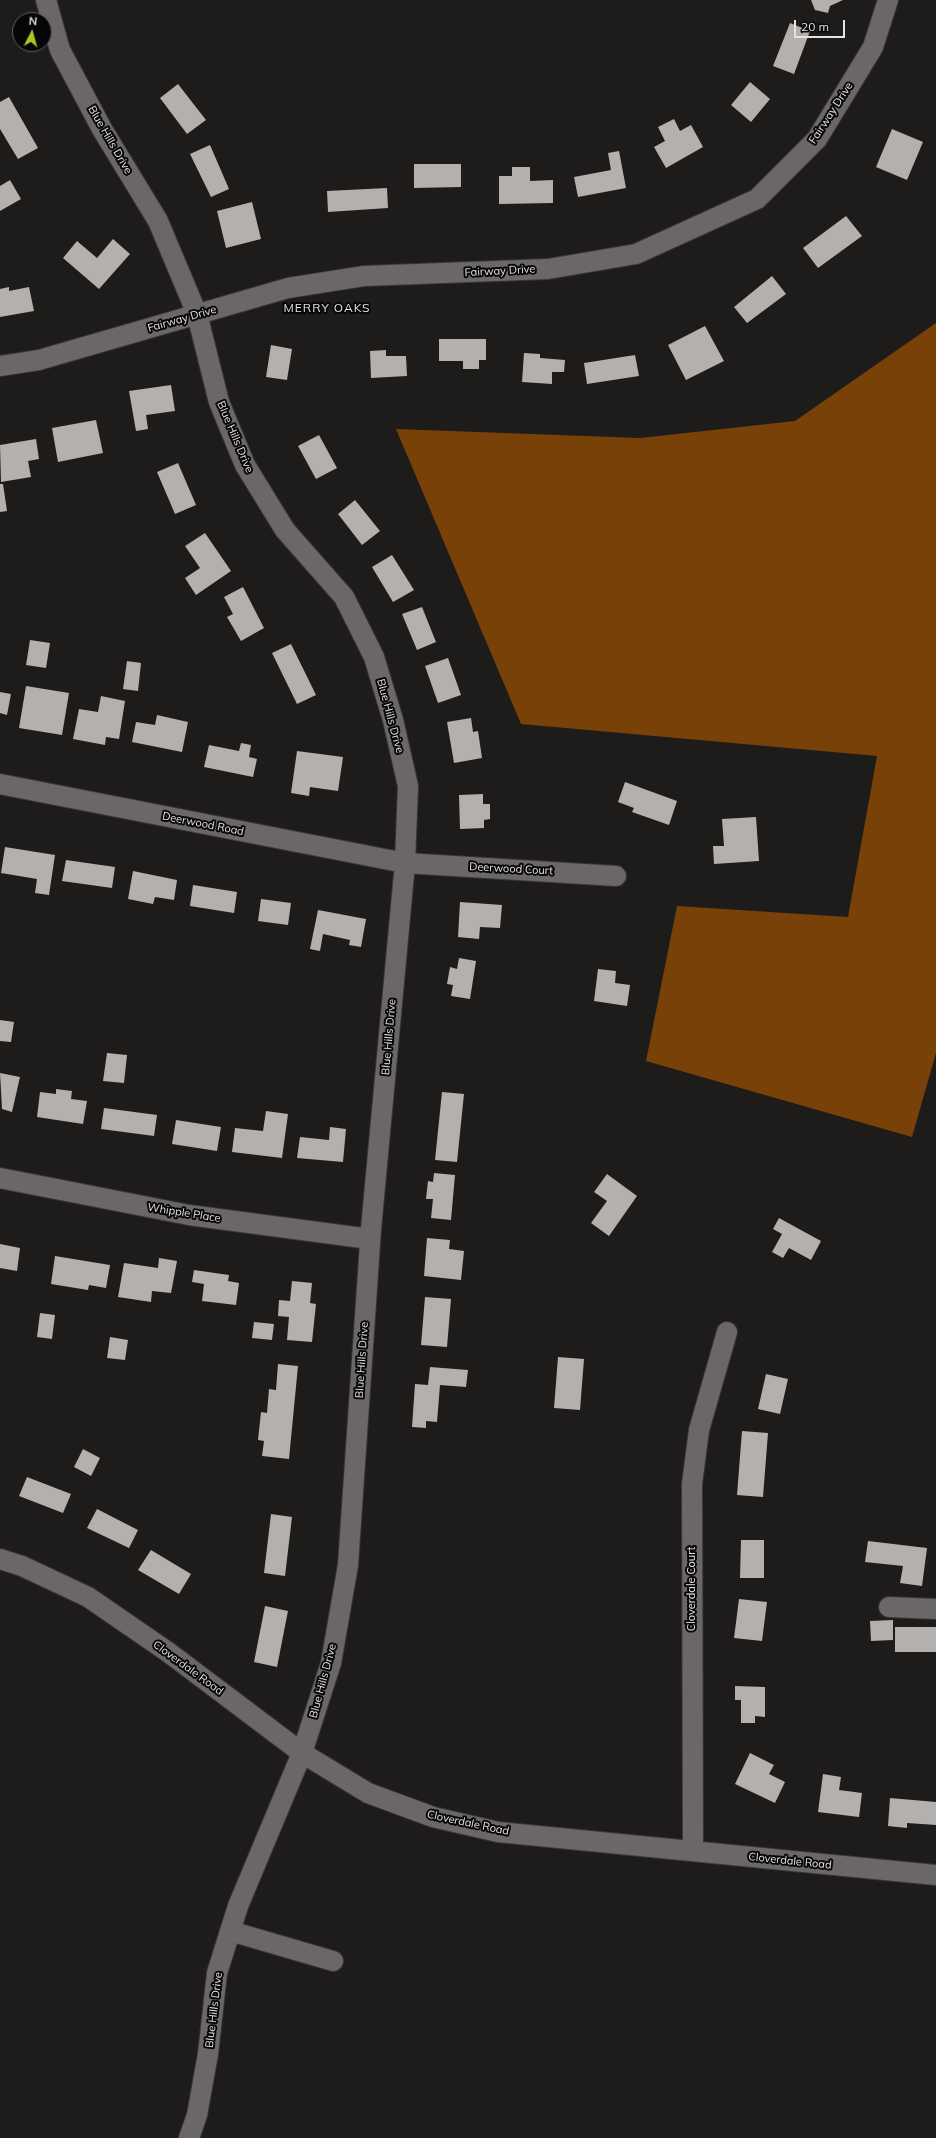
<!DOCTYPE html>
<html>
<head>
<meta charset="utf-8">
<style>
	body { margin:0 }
	#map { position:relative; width:936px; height:2138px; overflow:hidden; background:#1e1b1b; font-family:Mulish,sans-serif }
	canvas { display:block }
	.north { position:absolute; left:12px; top:12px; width:40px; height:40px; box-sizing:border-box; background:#070606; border:1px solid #605e5e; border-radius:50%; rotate:6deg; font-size:11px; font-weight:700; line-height:16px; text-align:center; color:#e6e3e3 }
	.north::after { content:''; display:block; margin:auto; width:14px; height:18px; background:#a6c821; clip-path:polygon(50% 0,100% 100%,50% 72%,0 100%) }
	.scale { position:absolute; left:794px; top:20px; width:51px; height:18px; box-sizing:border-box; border:2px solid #e6e3e3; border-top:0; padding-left:5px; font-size:12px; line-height:14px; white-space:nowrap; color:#e6e3e3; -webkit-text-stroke:3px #070606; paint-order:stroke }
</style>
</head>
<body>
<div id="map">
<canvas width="936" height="2138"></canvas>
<div class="north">N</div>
<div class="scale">20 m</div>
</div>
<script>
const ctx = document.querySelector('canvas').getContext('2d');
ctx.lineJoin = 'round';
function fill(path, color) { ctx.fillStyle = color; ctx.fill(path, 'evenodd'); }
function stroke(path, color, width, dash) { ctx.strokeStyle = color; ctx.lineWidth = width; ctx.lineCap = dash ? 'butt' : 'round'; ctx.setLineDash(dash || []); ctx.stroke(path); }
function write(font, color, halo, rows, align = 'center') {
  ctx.font = font + ' Mulish,sans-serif'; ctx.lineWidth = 4; ctx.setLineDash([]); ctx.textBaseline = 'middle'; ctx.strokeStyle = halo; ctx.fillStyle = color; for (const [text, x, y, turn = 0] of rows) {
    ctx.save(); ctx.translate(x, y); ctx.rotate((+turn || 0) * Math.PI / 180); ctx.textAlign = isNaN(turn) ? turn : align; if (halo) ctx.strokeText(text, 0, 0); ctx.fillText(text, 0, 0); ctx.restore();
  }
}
fill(new Path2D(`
	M 936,323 L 936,1053 L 912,1137 L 646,1061 L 677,906 L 848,917 L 877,756 L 521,724 L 396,429 L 640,438 L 795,421 Z`), '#784108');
fill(new Path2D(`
	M 811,0 L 843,0 L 830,6 L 828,13 L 815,10 Z
	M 790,23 L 810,31 L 794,74 L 773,66 Z
	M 750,82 L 770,99 L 751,122 L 731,105 Z
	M 178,84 L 206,120 L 187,134 L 160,98 Z
	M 9,97 L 38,148 L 18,159 L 0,129 L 0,102 Z
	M 674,119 L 680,131 L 691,125 L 703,147 L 666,168 L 654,147 L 665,141 L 658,127 Z
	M 892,129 L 923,142 L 907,180 L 876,167 Z
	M 210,145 L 229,189 L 211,197 L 190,154 Z
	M 619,151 L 626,188 L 578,197 L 574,177 L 611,170 L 608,153 Z
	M 414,164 L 461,164 L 461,187 L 414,188 Z
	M 512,167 L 530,167 L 530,181 L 553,180 L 553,203 L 499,204 L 499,176 L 512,176 Z
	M 10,180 L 21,199 L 0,211 L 0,186 Z
	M 387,188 L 388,208 L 328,212 L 327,191 Z
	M 252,202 L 261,239 L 226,248 L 217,211 Z
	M 846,216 L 862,236 L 818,268 L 803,248 Z
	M 113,239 L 130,254 L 99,289 L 63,258 L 77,241 L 97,258 Z
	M 772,276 L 786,294 L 747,323 L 734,307 Z
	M 9,287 L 9,291 L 29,287 L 34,311 L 0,317 L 0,289 Z
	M 705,326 L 724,361 L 686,380 L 668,345 Z
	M 439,339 L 486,339 L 486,360 L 479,360 L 479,369 L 463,369 L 463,361 L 439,361 Z
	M 271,345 L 292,349 L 287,380 L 266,377 Z
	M 386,350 L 386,356 L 406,356 L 407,376 L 371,378 L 370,351 Z
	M 524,353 L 540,354 L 540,358 L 565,360 L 564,372 L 552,372 L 552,384 L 522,382 Z
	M 635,355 L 639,376 L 587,384 L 584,363 Z
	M 171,385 L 175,411 L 146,415 L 148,429 L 136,431 L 129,391 Z
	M 96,420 L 103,453 L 58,462 L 52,428 Z
	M 319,435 L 337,468 L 316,479 L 298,446 Z
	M 36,439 L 39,459 L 28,461 L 31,477 L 1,482 L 0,445 Z
	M 178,463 L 196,505 L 175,514 L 157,472 Z
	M 0,484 L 3,484 L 7,511 L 0,512 Z
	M 355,500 L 380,531 L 362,545 L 338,514 Z
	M 205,533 L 231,571 L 196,595 L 185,578 L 200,568 L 185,546 Z
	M 392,555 L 414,590 L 393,602 L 372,567 Z
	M 243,587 L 264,628 L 241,641 L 227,617 L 233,614 L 224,597 Z
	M 422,607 L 436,642 L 417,650 L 402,614 Z
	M 30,640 L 50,643 L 46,668 L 26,665 Z
	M 291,644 L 316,695 L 297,704 L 272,653 Z
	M 448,658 L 461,695 L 438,703 L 425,666 Z
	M 127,661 L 141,663 L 138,691 L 123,689 Z
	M 26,686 L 69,693 L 62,735 L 19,728 Z
	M 0,692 L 11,694 L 7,715 L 0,713 Z
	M 101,696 L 125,701 L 119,739 L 106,737 L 105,745 L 73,739 L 79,709 L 98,712 Z
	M 157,715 L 188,722 L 182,752 L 132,742 L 136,722 L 155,725 Z
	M 471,718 L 473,732 L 478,731 L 482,758 L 454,763 L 447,722 Z
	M 241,743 L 251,745 L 249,757 L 257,759 L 253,777 L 204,767 L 209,745 L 239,751 Z
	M 297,751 L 343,757 L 338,791 L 310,787 L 309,796 L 291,793 Z
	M 625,782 L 677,801 L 669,825 L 632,812 L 634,808 L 618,802 Z
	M 483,794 L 483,804 L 490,804 L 490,819 L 484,820 L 484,828 L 460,829 L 459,795 Z
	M 756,817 L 759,861 L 714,864 L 713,846 L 724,846 L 722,819 Z
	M 5,847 L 55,855 L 49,895 L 35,893 L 37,879 L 1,873 Z
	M 66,860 L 115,867 L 112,888 L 62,881 Z
	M 133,871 L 177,880 L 174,900 L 155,897 L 153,904 L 128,899 Z
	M 193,885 L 237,892 L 234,913 L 190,906 Z
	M 261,899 L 291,903 L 288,925 L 258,921 Z
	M 460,902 L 502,905 L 500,928 L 480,927 L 479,939 L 458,937 Z
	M 318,910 L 366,919 L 361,947 L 349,945 L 350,940 L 323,934 L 320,951 L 310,949 Z
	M 459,958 L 476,961 L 470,999 L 451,996 L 453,985 L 447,984 L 450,967 L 457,969 Z
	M 598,969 L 616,971 L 615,983 L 630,985 L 627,1006 L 594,1001 Z
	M 0,1020 L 14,1022 L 11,1042 L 0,1041 Z
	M 107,1053 L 127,1055 L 124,1083 L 103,1081 Z
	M 0,1073 L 20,1077 L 12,1112 L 2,1109 Z
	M 56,1089 L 72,1091 L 71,1099 L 87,1101 L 83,1124 L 37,1117 L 40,1092 L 56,1094 Z
	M 442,1092 L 464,1094 L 457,1162 L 435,1160 Z
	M 104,1108 L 157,1115 L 154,1136 L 101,1129 Z
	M 266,1111 L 288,1114 L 282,1158 L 232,1152 L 235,1128 L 263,1131 Z
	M 176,1120 L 221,1127 L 217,1151 L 172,1144 Z
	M 330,1127 L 346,1129 L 343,1162 L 297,1158 L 300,1137 L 329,1140 Z
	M 434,1173 L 455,1175 L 451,1220 L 431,1218 L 433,1199 L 426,1199 L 428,1181 L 433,1182 Z
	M 607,1174 L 637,1196 L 609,1236 L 591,1223 L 607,1201 L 594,1192 Z
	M 779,1218 L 821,1241 L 811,1260 L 789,1248 L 783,1258 L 772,1252 L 782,1234 L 773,1229 Z
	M 427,1238 L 450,1240 L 449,1249 L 464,1251 L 461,1280 L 424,1276 Z
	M 0,1244 L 20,1248 L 17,1271 L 0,1268 Z
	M 55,1256 L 110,1265 L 106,1288 L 89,1285 L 88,1290 L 51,1284 Z
	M 159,1258 L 177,1261 L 171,1293 L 152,1291 L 151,1302 L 118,1297 L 124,1263 L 158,1268 Z
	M 194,1270 L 229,1275 L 228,1281 L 239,1283 L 236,1305 L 202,1301 L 204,1284 L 192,1282 Z
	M 292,1281 L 312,1283 L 310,1303 L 316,1304 L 312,1342 L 287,1340 L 289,1317 L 278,1316 L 279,1300 L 290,1301 Z
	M 425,1297 L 451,1299 L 447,1347 L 421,1345 Z
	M 40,1313 L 55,1315 L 52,1339 L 37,1337 Z
	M 254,1322 L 274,1324 L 272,1340 L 252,1338 Z
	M 110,1337 L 128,1340 L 125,1360 L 107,1358 Z
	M 558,1357 L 584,1359 L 580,1410 L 554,1408 Z
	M 278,1364 L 298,1366 L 289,1459 L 262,1456 L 264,1441 L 258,1440 L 261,1412 L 267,1413 L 269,1389 L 276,1390 Z
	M 430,1367 L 468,1370 L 466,1387 L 440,1385 L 437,1422 L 426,1421 L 426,1428 L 412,1427 L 415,1384 L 428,1385 Z
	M 766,1374 L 788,1379 L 780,1414 L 758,1409 Z
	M 742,1431 L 768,1433 L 763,1497 L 737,1495 Z
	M 83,1449 L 100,1458 L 91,1476 L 74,1467 Z
	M 27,1477 L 71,1494 L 63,1513 L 19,1496 Z
	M 97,1509 L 138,1530 L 129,1548 L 87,1528 Z
	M 271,1514 L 292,1517 L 285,1576 L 264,1573 Z
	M 741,1540 L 764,1540 L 764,1578 L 740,1578 Z
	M 868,1541 L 927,1548 L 922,1586 L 900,1583 L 903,1566 L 865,1562 Z
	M 151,1550 L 191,1574 L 179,1594 L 138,1570 Z
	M 739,1599 L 767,1602 L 762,1641 L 734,1638 Z
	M 265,1606 L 288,1611 L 277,1667 L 254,1662 Z
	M 893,1620 L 893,1640 L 871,1641 L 870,1621 Z
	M 895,1627 L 936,1627 L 936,1652 L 895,1652 Z
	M 735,1686 L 765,1687 L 765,1717 L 755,1716 L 755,1723 L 741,1723 L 741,1700 L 735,1700 Z
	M 750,1753 L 774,1765 L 769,1774 L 785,1782 L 775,1803 L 735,1784 Z
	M 823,1774 L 841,1777 L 839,1790 L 862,1793 L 859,1817 L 818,1812 Z
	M 890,1798 L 936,1802 L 936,1825 L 907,1823 L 907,1828 L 888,1826 Z`), '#b4b0ae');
const minor = new Path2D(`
	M 46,0 L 60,50 L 102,129 L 158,221 L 197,314 L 219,402 L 245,465 L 285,530 L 344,597 L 374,657 L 393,720 L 408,786 L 405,863 L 371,1229 L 348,1565 L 331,1663 L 302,1753 L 238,1906 L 217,1973 L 208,2054 L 197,2115 L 189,2138
	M 0,366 L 39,360 L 288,288 L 364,276 L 548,269 L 636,254 L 757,199 L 817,139 L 873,47 L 888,0
	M 0,784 L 405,863 L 616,876
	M 0,1178 L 189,1215 L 370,1239
	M 0,1559 L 22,1566 L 88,1597 L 168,1652 L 302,1753 L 368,1793 L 433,1817 L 498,1832 L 936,1875
	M 889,1607 L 936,1609
	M 693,1851 L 692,1484 L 699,1430 L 727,1332
	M 230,1931 L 333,1961`);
stroke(minor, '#393737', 22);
stroke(minor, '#6b6767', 20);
write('11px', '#e6e3e3', '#070606', [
	["Fairway Drive",831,113,-57],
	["Blue Hills Drive",110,140,60],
	["Fairway Drive",500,271,-3],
	["Fairway Drive",182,319,-16],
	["Blue Hills Drive",235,437,67],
	["Blue Hills Drive",390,716,75],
	["Deerwood Road",203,824,11],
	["Deerwood Court",511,869,3],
	["Blue Hills Drive",389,1037,-85],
	["Whipple Place",184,1213,9],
	["Blue Hills Drive",362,1360,-86],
	["Cloverdale Court",692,1589,-90],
	["Cloverdale Road",188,1668,36],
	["Blue Hills Drive",323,1681,-75],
	["Cloverdale Road",468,1823,12],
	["Cloverdale Road",790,1861,6],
	["Blue Hills Drive",214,2010,-83]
]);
ctx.letterSpacing = '1px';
write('12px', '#e6e3e3', '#070606', [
	["MERRY OAKS",327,308]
]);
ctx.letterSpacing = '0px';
</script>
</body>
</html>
